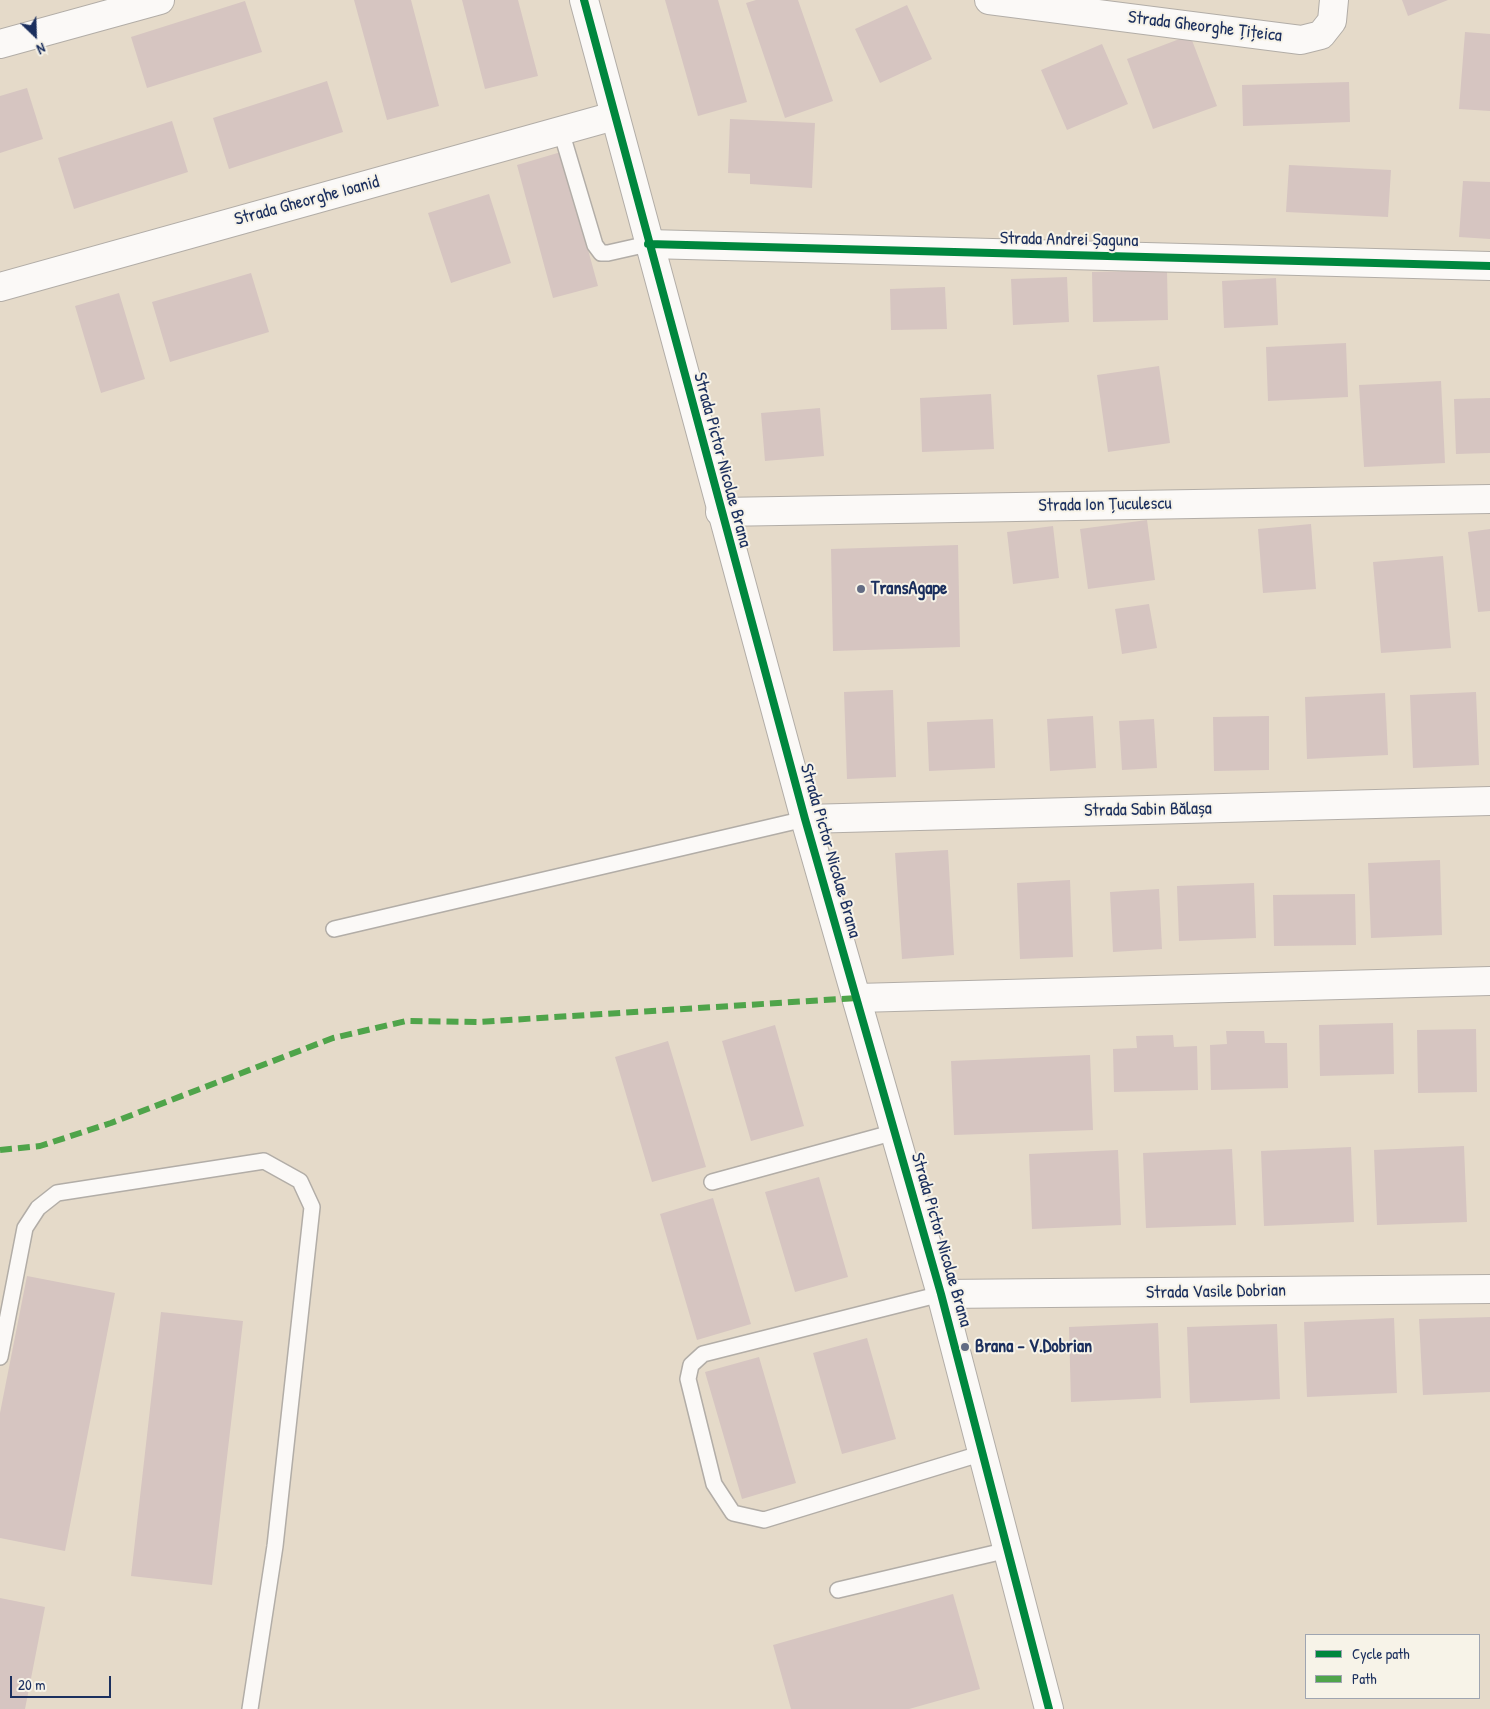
<!DOCTYPE html>
<html>
<head>
<meta charset="utf-8">
<style>
	body { margin:0 }
	#map { position:relative; width:1490px; height:1709px; overflow:hidden; background:#e5dac9; font-family:"Patrick Hand",sans-serif }
	canvas { display:block }
	.legend { position:absolute; left:1305px; top:1634px; width:175px; height:65px; box-sizing:border-box; background:#f7f3e8; border:1px solid #9fa5b1; margin:0; padding:6px 9px; list-style:none; font-size:15px; color:#1b2f5e }
	.legend li { display:flex; align-items:center; gap:10px; height:25px }
	.legend b { width:25px; border:1px solid #9fa5b1 }
	.north { position:absolute; left:10px; top:10px; width:50px; height:50px; -webkit-text-stroke:4px #f7f3e8; paint-order:stroke; rotate:156deg; font-size:14px; font-weight:700; line-height:20px; text-align:center; color:#1b2f5e }
	.north::after { content:''; display:block; margin:auto; width:18px; height:22px; background:#1b2f5e; clip-path:polygon(50% 0,100% 100%,50% 72%,0 100%) }
	.scale { position:absolute; left:10px; top:1676px; width:101px; height:22px; box-sizing:border-box; border:2px solid #1b2f5e; border-top:0; padding-left:6px; font-size:15px; line-height:18px; white-space:nowrap; color:#1b2f5e; -webkit-text-stroke:4px #f7f3e8; paint-order:stroke }
</style>
</head>
<body>
<div id="map">
<canvas width="1490" height="1709"></canvas>
<ul class="legend">
<li><b style="height:6px;background:#00873e"></b>Cycle path</li>
<li><b style="height:6px;background:#4fa44a"></b>Path</li>
</ul>
<div class="north">N</div>
<div class="scale">20 m</div>
</div>
<script>
const ctx = document.querySelector('canvas').getContext('2d');
ctx.lineJoin = 'round';
function fill(path, color) { ctx.fillStyle = color; ctx.fill(path, 'evenodd'); }
function stroke(path, color, width, dash) { ctx.strokeStyle = color; ctx.lineWidth = width; ctx.lineCap = dash ? 'butt' : 'round'; ctx.setLineDash(dash || []); ctx.stroke(path); }
function write(font, color, halo, rows, align = 'center') {
  ctx.font = font + ' "Patrick Hand",sans-serif'; ctx.lineWidth = 4; ctx.setLineDash([]); ctx.textBaseline = 'middle'; ctx.strokeStyle = halo; ctx.fillStyle = color; for (const [text, x, y, turn = 0] of rows) {
    ctx.save(); ctx.translate(x, y); ctx.rotate((+turn || 0) * Math.PI / 180); ctx.textAlign = isNaN(turn) ? turn : align; if (halo) ctx.strokeText(text, 0, 0); ctx.fillText(text, 0, 0); ctx.restore();
  }
}
fill(new Path2D(`
	M 354,0 L 411,0 L 439,106 L 387,120 Z
	M 462,0 L 518,0 L 538,76 L 485,89 Z
	M 665,0 L 718,0 L 747,102 L 698,116 Z
	M 756,0 L 798,0 L 833,101 L 785,118 L 746,3 Z
	M 1402,0 L 1448,0 L 1408,16 Z
	M 245,1 L 262,52 L 147,88 L 131,37 Z
	M 907,5 L 932,59 L 880,83 L 855,29 Z
	M 1465,32 L 1490,34 L 1490,111 L 1459,109 Z
	M 1190,35 L 1217,106 L 1153,129 L 1127,59 Z
	M 1102,44 L 1128,104 L 1067,130 L 1041,70 Z
	M 327,81 L 343,132 L 229,169 L 213,118 Z
	M 1349,82 L 1350,122 L 1243,126 L 1242,85 Z
	M 27,88 L 43,139 L 0,153 L 0,96 Z
	M 730,119 L 815,123 L 812,188 L 750,184 L 750,174 L 728,173 Z
	M 172,121 L 188,172 L 74,209 L 58,158 Z
	M 561,152 L 598,286 L 553,298 L 517,165 Z
	M 1289,165 L 1391,170 L 1388,217 L 1286,212 Z
	M 1463,181 L 1490,182 L 1490,239 L 1459,237 Z
	M 489,194 L 511,263 L 451,283 L 428,213 Z
	M 1167,270 L 1168,320 L 1093,322 L 1092,272 Z
	M 251,273 L 269,332 L 170,362 L 152,302 Z
	M 1067,277 L 1069,322 L 1013,325 L 1011,279 Z
	M 1276,278 L 1278,325 L 1224,328 L 1222,281 Z
	M 945,287 L 947,329 L 891,330 L 890,289 Z
	M 119,293 L 145,379 L 101,393 L 75,306 Z
	M 1346,343 L 1348,397 L 1268,401 L 1266,347 Z
	M 1159,366 L 1170,443 L 1108,452 L 1097,375 Z
	M 1441,381 L 1445,463 L 1364,467 L 1359,385 Z
	M 991,394 L 994,449 L 922,452 L 920,398 Z
	M 1490,398 L 1490,453 L 1456,454 L 1454,399 Z
	M 820,408 L 824,456 L 765,461 L 761,413 Z
	M 1147,520 L 1155,580 L 1088,589 L 1080,529 Z
	M 1311,524 L 1316,589 L 1263,593 L 1258,529 Z
	M 1053,526 L 1059,578 L 1013,584 L 1007,532 Z
	M 1490,529 L 1490,611 L 1478,612 L 1468,532 Z
	M 958,545 L 960,647 L 833,651 L 831,549 Z
	M 1443,556 L 1451,648 L 1381,653 L 1373,562 Z
	M 1149,604 L 1157,648 L 1122,654 L 1115,609 Z
	M 893,690 L 896,777 L 847,779 L 844,692 Z
	M 1476,692 L 1479,765 L 1413,768 L 1410,695 Z
	M 1385,693 L 1388,755 L 1307,759 L 1305,697 Z
	M 1093,716 L 1096,768 L 1050,771 L 1047,719 Z
	M 1269,716 L 1269,770 L 1214,771 L 1213,717 Z
	M 993,719 L 995,768 L 929,771 L 927,722 Z
	M 1154,719 L 1157,768 L 1122,770 L 1119,721 Z
	M 948,850 L 954,955 L 902,959 L 895,853 Z
	M 1440,860 L 1442,935 L 1371,938 L 1368,863 Z
	M 1070,880 L 1073,957 L 1020,959 L 1017,883 Z
	M 1254,883 L 1256,938 L 1179,941 L 1177,886 Z
	M 1159,889 L 1162,949 L 1113,952 L 1110,892 Z
	M 1355,894 L 1356,945 L 1274,946 L 1273,895 Z
	M 1393,1023 L 1394,1074 L 1320,1076 L 1319,1025 Z
	M 775,1025 L 804,1126 L 751,1141 L 722,1041 Z
	M 1476,1029 L 1477,1092 L 1418,1093 L 1417,1030 Z
	M 1226,1031 L 1264,1031 L 1265,1043 L 1287,1043 L 1288,1088 L 1211,1090 L 1210,1045 L 1227,1044 Z
	M 1173,1035 L 1174,1047 L 1197,1046 L 1198,1090 L 1114,1092 L 1113,1049 L 1137,1048 L 1136,1036 Z
	M 668,1041 L 706,1167 L 652,1182 L 615,1057 Z
	M 1090,1055 L 1093,1130 L 954,1135 L 951,1061 Z
	M 1464,1146 L 1467,1222 L 1377,1225 L 1374,1150 Z
	M 1351,1147 L 1354,1222 L 1264,1226 L 1261,1151 Z
	M 1232,1149 L 1236,1225 L 1146,1228 L 1143,1153 Z
	M 1118,1150 L 1121,1225 L 1032,1229 L 1029,1154 Z
	M 819,1177 L 848,1277 L 795,1292 L 765,1192 Z
	M 713,1198 L 751,1324 L 697,1340 L 660,1214 Z
	M 27,1276 L 115,1293 L 65,1551 L 0,1538 L 0,1413 Z
	M 161,1312 L 243,1321 L 212,1585 L 131,1576 Z
	M 1490,1317 L 1490,1392 L 1423,1395 L 1419,1319 Z
	M 1394,1318 L 1397,1393 L 1307,1397 L 1304,1322 Z
	M 1158,1323 L 1161,1398 L 1071,1402 L 1069,1327 Z
	M 1277,1324 L 1280,1399 L 1190,1403 L 1187,1327 Z
	M 867,1338 L 896,1439 L 842,1454 L 813,1353 Z
	M 759,1357 L 796,1483 L 742,1499 L 705,1372 Z
	M 953,1594 L 980,1689 L 909,1709 L 791,1709 L 773,1645 Z
	M 0,1598 L 45,1607 L 25,1709 L 0,1709 Z`), '#d6c5c1');
const service = new Path2D(`
	M 561,131 L 595,245 L 601,253 L 608,253 L 648,244
	M 334,929 L 805,819
	M 712,1182 L 895,1132
	M 941,1294 L 703,1354 L 691,1365 L 688,1379 L 714,1484 L 733,1513 L 764,1520 L 983,1453
	M 0,1357 L 25,1228 L 38,1208 L 57,1193 L 264,1161 L 300,1181 L 312,1207 L 275,1546 L 250,1709
	M 838,1590 L 1008,1550`);
const minor = new Path2D(`
	M 989,0 L 1301,40 L 1321,35 L 1332,21 L 1334,0
	M 0,44 L 160,0
	M 648,244 L 1490,266
	M 0,287 L 614,116
	M 720,512 L 1490,499
	M 805,819 L 1490,801
	M 857,998 L 1490,981
	M 941,1294 L 1490,1289`);
const tertiary = new Path2D(`
	M 584,0 L 805,819 L 941,1294 L 1049,1709`);
stroke(service, '#b2ada7', 18);
stroke(minor, '#b2ada7', 30);
stroke(tertiary, '#b2ada7', 30);
stroke(service, '#fbf9f7', 15);
stroke(minor, '#fbf9f7', 28);
stroke(tertiary, '#fbf9f7', 28);
stroke(new Path2D(`
	M 0,1150 L 40,1146 L 111,1123 L 333,1038 L 406,1021 L 477,1022 L 857,998`), '#4fa44a', 6, [12, 6]);
stroke(new Path2D(`
	M 584,0 L 805,819 L 941,1294 L 1049,1709
	M 648,244 L 1490,266`), '#00873e', 8);
for (const [x, y, r, color] of [
	[861,589,5,"#626b83"],
	[965,1347,5,"#626b83"]
]) { const dot = new Path2D(); dot.arc(x, y, r, 0, 2 * Math.PI); ctx.fillStyle = color; ctx.fill(dot); stroke(dot, '#f7f3e8', 2); }
write('18px', '#1b2f5e', '#f7f3e8', [
	["Strada Gheorghe Țițeica",1205,27,7],
	["Strada Gheorghe Ioanid",307,201,-15],
	["Strada Andrei Șaguna",1069,240,1],
	["Strada Pictor Nicolae Brana",722,460,75],
	["Strada Ion Țuculescu",1105,505,-1],
	["Strada Sabin Bălașa",1148,810,-1],
	["Strada Pictor Nicolae Brana",830,851,74],
	["Strada Pictor Nicolae Brana",941,1240,74],
	["Strada Vasile Dobrian",1216,1292,-1]
]);
write('bold 18px', '#1b2f5e', '#f7f3e8', [
	["TransAgape",871,589],
	["Brana - V.Dobrian",975,1347]
], 'left');
</script>
</body>
</html>
